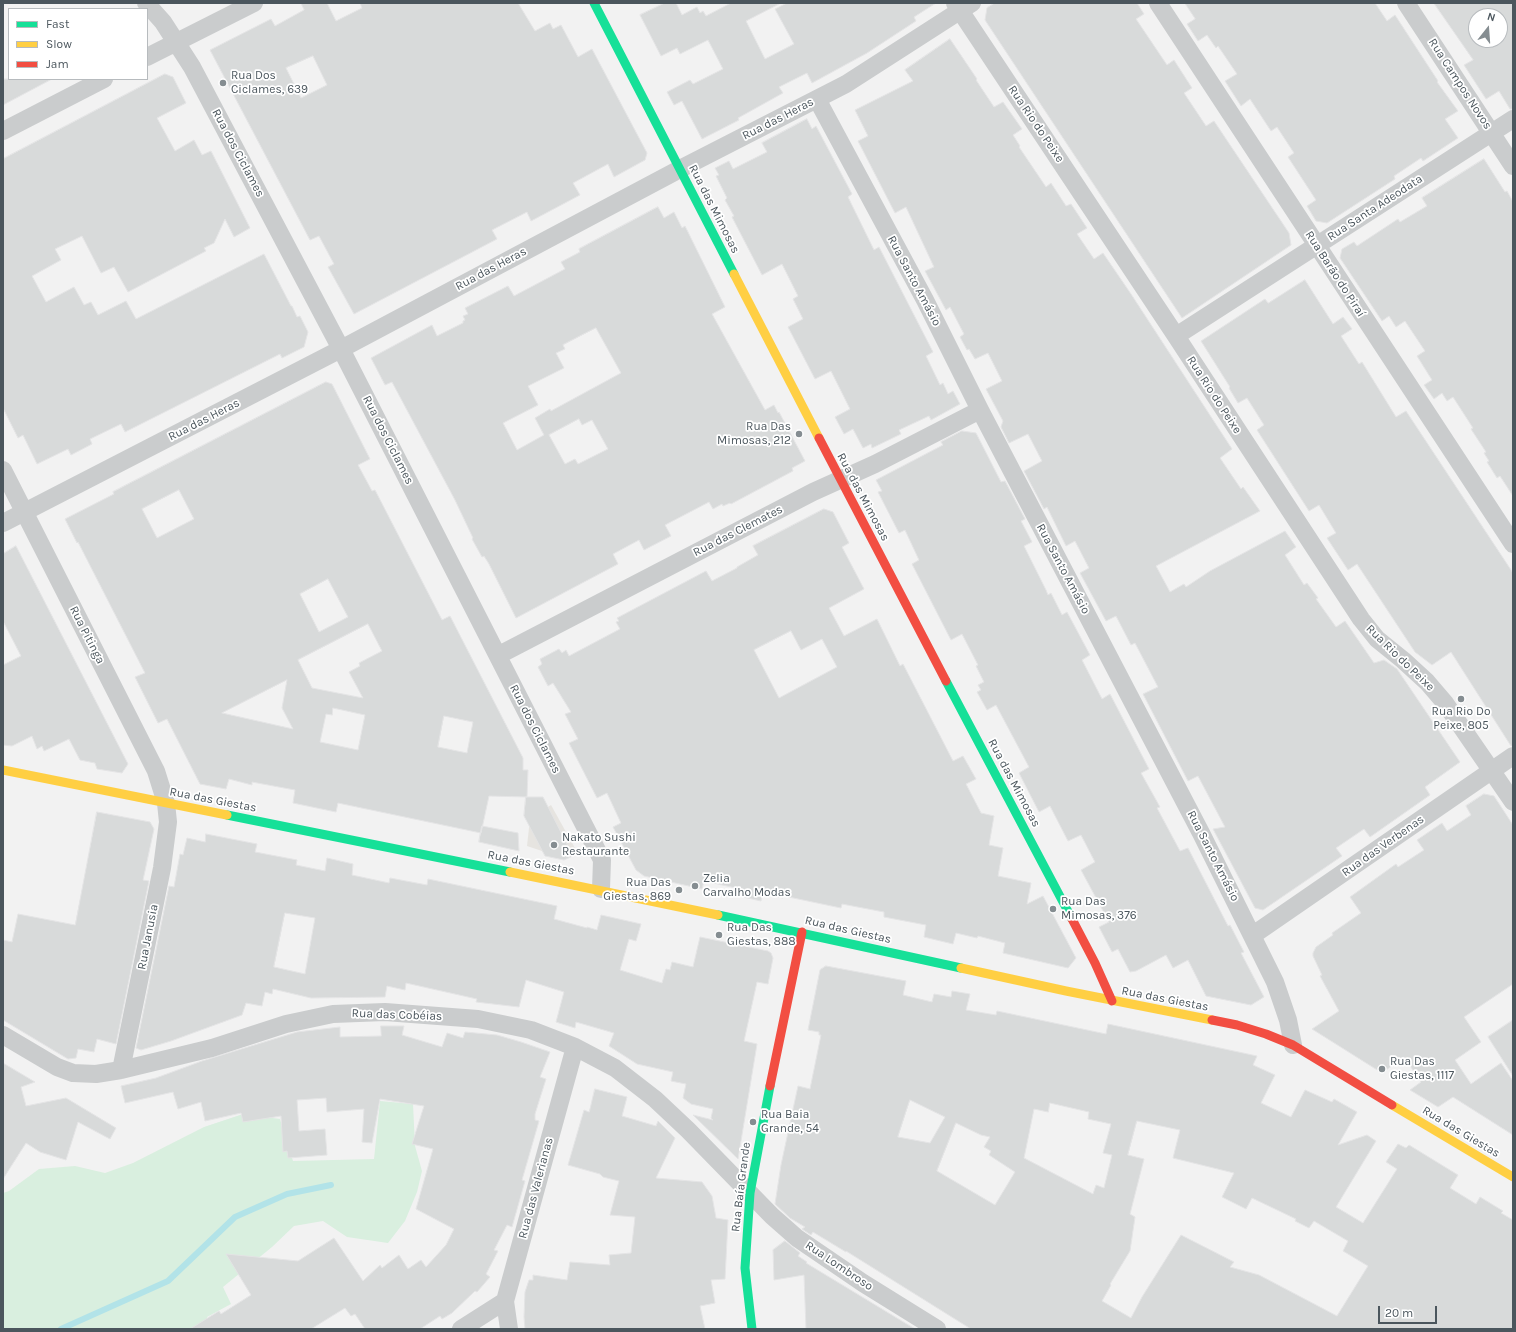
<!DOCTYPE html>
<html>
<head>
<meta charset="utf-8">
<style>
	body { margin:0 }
	#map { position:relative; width:1516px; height:1332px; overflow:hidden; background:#f2f2f2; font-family:Karla,sans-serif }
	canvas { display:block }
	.frame { position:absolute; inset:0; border:4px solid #4b565d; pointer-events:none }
	.legend { position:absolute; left:8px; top:8px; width:140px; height:72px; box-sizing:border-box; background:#fff; border:1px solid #b7bbbe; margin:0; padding:5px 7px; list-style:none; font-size:12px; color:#4b565d }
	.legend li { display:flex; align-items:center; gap:8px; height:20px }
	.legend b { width:20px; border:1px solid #b7bbbe }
	.north { position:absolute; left:1468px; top:8px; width:40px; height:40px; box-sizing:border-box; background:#fff; border:1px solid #b7bbbe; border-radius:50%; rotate:17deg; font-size:11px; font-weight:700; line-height:16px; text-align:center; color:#4b565d }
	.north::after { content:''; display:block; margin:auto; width:14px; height:18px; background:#858d91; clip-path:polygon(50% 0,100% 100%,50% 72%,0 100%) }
	.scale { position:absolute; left:1378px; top:1306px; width:59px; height:18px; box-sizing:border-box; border:2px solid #4b565d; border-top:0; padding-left:5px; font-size:12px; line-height:14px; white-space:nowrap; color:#4b565d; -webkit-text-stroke:3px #fff; paint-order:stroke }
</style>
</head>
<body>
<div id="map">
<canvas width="1516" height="1332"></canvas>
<div class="frame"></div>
<ul class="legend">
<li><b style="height:5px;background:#16e098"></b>Fast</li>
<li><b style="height:5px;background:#ffcf43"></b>Slow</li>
<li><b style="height:5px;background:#f24e42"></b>Jam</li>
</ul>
<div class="north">N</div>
<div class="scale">20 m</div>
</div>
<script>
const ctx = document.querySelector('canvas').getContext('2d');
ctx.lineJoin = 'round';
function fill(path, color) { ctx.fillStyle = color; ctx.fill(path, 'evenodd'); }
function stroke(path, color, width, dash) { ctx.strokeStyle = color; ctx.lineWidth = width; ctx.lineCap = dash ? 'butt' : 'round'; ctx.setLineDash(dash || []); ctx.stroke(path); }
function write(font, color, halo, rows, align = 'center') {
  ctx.font = font + ' Karla,sans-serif'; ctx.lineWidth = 3.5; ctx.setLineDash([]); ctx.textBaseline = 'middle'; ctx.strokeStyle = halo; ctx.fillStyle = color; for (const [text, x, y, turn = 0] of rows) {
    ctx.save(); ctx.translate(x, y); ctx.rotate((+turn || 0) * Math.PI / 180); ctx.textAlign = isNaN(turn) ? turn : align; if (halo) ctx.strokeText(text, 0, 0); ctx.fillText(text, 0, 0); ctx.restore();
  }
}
fill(new Path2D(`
	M 551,805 L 576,850 L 551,854 L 527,846 L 530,819 Z`), '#e6e4e0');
fill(new Path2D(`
	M 380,1101 L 413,1104 L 415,1146 L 422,1171 L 417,1192 L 405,1221 L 388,1243 L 347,1237 L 323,1221 L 294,1226 L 272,1247 L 223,1287 L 231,1304 L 207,1317 L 213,1329 L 3,1329 L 3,1193 L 9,1191 L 39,1169 L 75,1166 L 105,1173 L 133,1163 L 204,1127 L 243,1114 L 280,1119 L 293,1161 L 374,1159 Z`), '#d9efdf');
stroke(new Path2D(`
	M 61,1329 L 168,1281 L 235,1217 L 287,1194 L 331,1185`), '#b2e3e8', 6);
const building = new Path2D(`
	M 301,3 L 327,3 L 336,21 L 362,8 L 360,3 L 518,3 L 535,31 L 550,23 L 553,29 L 561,25 L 578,57 L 592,49 L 647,153 L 645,160 L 614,177 L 608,164 L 573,183 L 580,195 L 531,221 L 527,212 L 492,230 L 497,239 L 354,314 L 328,267 L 334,264 L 319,236 L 310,240 L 210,50 L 271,19 L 275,26 L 304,10 ZM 313,56 L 327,85 L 301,98 L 286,68 Z
	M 665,3 L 676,3 L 682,15 L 697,7 L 700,13 L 703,11 L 706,16 L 731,3 L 781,3 L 746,21 L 765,59 L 794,44 L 775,9 L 787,3 L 936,3 L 914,17 L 916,21 L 867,53 L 812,83 L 807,73 L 779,87 L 783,93 L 738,118 L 739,120 L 702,139 L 682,101 L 674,105 L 667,92 L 690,80 L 693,84 L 723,69 L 708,40 L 680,54 L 677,48 L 661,56 L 640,15 Z
	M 995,3 L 1137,3 L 1144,14 L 1136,19 L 1167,65 L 1174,60 L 1192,88 L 1184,93 L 1206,126 L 1214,121 L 1289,233 L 1291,245 L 1182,318 L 985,20 L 987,8 Z
	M 1185,3 L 1375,3 L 1387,21 L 1395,15 L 1438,81 L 1437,82 L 1458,111 L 1445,119 L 1458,138 L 1423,161 L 1421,158 L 1394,176 L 1395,179 L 1327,223 L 1316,221 L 1307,206 L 1316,200 L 1288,157 L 1294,153 L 1277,127 L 1271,131 L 1250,99 L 1241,106 L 1225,81 L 1237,74 L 1218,46 L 1216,48 L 1207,35 L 1198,41 L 1187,24 L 1195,19 Z
	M 1434,3 L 1513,3 L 1513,109 L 1510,109 L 1499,91 L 1486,99 L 1464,65 L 1473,60 ZM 1476,16 L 1500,16 L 1500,40 L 1476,40 Z
	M 950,39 L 977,79 L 976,80 L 994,107 L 1003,102 L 1022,129 L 1013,135 L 1020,146 L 1019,147 L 1046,187 L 1051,183 L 1066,206 L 1071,204 L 1087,228 L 1077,234 L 1094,259 L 1103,253 L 1131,294 L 1232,449 L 1220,458 L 1241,489 L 1243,487 L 1260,511 L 1156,566 L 1170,592 L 1184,584 L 1186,587 L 1210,571 L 1285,531 L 1296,547 L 1285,555 L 1304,585 L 1307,583 L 1318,598 L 1316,599 L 1336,627 L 1345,621 L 1374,663 L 1384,660 L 1397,669 L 1460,762 L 1425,787 L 1430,795 L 1370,837 L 1364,829 L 1336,848 L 1342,856 L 1263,910 L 1255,908 L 1213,829 L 1225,827 L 1198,776 L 1188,781 L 1143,694 L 1158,687 L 1135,643 L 1131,645 L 1116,616 L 1106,621 L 1080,573 L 1089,568 L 1075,541 L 1066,546 L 1047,507 L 1044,509 L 1024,471 L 1042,461 L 1028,434 L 1009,443 L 1001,427 L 1003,421 L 986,389 L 1002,381 L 988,353 L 975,359 L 969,349 L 967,350 L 960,337 L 964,334 L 950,307 L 946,310 L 925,271 L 934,267 L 906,207 L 895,213 L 858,141 L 868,136 L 855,110 L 913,81 L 905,70 Z
	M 165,74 L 173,77 L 186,103 L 157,118 L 175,151 L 194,140 L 202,155 L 211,151 L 250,228 L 234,237 L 225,219 L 214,243 L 204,248 L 206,251 L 128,292 L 114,267 L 101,273 L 82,236 L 55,249 L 61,260 L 32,276 L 46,302 L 74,287 L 84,305 L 91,302 L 98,315 L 126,301 L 136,319 L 264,254 L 291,306 L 292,306 L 297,317 L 300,316 L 308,332 L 304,347 L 282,358 L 280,354 L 125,432 L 121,424 L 90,439 L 92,444 L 71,455 L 68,449 L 37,464 L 23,435 L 18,438 L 3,408 L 3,159 Z
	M 3,79 L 52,79 L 3,105 Z
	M 807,119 L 812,129 L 816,126 L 852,194 L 848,197 L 874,250 L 879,247 L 933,352 L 926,356 L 940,385 L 943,383 L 948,394 L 953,391 L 960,404 L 931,420 L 929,416 L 899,430 L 901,434 L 872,448 L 871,444 L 863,448 L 853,429 L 844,434 L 835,417 L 850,409 L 831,371 L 815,379 L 788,327 L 803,319 L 793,299 L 798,296 L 782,264 L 762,275 L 732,217 L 734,216 L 725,200 L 727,198 L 716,176 L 719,175 L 715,168 L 729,161 L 733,169 L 767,152 L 762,143 Z
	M 1484,159 L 1505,192 L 1507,191 L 1513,202 L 1513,496 L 1500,476 L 1497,478 L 1487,462 L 1489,461 L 1484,453 L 1486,452 L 1471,429 L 1473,428 L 1453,397 L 1447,401 L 1442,393 L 1434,399 L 1424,385 L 1432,380 L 1417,356 L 1425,351 L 1405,321 L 1396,327 L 1389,316 L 1382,321 L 1340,258 L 1342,249 L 1354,242 L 1357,246 L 1398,219 L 1400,222 L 1427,206 L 1422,198 Z
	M 658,207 L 664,218 L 674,212 L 682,228 L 685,226 L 725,307 L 712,314 L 765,410 L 774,405 L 778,413 L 779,412 L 805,461 L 792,468 L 793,471 L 731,504 L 730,503 L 723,506 L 722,504 L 713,509 L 709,502 L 665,525 L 671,536 L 644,550 L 639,540 L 613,554 L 618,564 L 516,618 L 489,564 L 484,556 L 482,557 L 472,539 L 473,538 L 455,500 L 392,382 L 385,385 L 371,358 L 432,325 L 437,336 L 463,323 L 463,321 L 465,320 L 463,316 L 468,314 L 465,308 L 508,286 L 514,296 L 565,269 L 561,262 L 580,252 L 579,249 ZM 596,328 L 621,373 L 551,411 L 550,409 L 535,418 L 544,435 L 517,450 L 503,423 L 538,405 L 528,386 L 564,368 L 556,353 L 565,349 L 563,345 ZM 579,419 L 582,425 L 592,420 L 608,449 L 578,464 L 575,459 L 565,464 L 549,435 Z
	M 1305,280 L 1333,324 L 1343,317 L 1352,329 L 1341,336 L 1359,364 L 1362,362 L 1396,417 L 1406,411 L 1513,573 L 1513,746 L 1511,746 L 1451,652 L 1432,665 L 1415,652 L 1357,564 L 1348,570 L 1327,538 L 1336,533 L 1319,505 L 1309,511 L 1257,430 L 1264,425 L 1247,398 L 1238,403 L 1229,388 L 1230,387 L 1201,341 L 1265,299 L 1268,303 Z
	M 326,382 L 332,384 L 370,459 L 358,465 L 372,491 L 375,490 L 442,620 L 450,616 L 523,758 L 523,770 L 528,770 L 527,797 L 489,796 L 481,833 L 338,803 L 336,812 L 293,803 L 295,790 L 252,782 L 252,785 L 229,779 L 226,789 L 200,784 L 167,719 L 158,723 L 135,677 L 145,673 L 78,542 L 77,543 L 65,519 L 114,494 L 113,492 ZM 179,490 L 194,519 L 157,538 L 142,509 ZM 328,579 L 348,617 L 319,632 L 300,594 ZM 368,624 L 382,651 L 359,663 L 360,666 L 349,672 L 363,698 L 312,688 L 298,660 ZM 287,680 L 282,708 L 293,729 L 222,713 ZM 333,708 L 365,715 L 358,750 L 320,742 L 326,714 L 332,715 ZM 444,716 L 473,722 L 467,753 L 438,747 Z
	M 962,431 L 976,433 L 1001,482 L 1005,481 L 1025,519 L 1021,521 L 1032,542 L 1024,546 L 1046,590 L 1048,595 L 1051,593 L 1062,615 L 1067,612 L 1090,655 L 1082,660 L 1102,699 L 1110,694 L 1149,769 L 1141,773 L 1160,807 L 1157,808 L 1180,851 L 1188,848 L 1228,926 L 1230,925 L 1244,952 L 1241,953 L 1264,997 L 1251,1005 L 1206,996 L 1188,960 L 1173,968 L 1166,955 L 1136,971 L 1130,972 L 1118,949 L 1112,952 L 1099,927 L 1109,922 L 1081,870 L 1095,862 L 1081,835 L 1068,841 L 1050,806 L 1039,812 L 1019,773 L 1029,767 L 996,705 L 987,710 L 977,692 L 981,690 L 978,685 L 984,682 L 976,666 L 978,665 L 962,634 L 951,640 L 912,564 L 919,560 L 905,530 L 899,533 L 878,492 L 882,491 L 876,480 L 943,445 L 941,442 Z
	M 824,509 L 833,512 L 849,543 L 842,547 L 864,589 L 829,608 L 844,636 L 877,619 L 900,666 L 903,664 L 953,761 L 963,756 L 976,779 L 966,784 L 981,813 L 994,816 L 989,845 L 1003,848 L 998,876 L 1031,883 L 1027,904 L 1043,896 L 1076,958 L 1068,968 L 1003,953 L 1005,943 L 978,936 L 977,938 L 956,933 L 953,944 L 924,937 L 926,925 L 884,917 L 884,912 L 842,904 L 841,908 L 784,896 L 783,898 L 762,894 L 761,901 L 743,897 L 745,890 L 704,881 L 702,889 L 644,876 L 636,870 L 613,827 L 621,823 L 607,793 L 597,798 L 569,743 L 578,739 L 565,714 L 571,712 L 553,683 L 548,686 L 538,667 L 542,664 L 540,659 L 559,649 L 562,653 L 566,650 L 569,656 L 620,629 L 616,622 L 619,621 L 617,618 L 706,571 L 712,581 L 737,568 L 737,567 L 758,555 L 753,546 ZM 791,631 L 801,650 L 822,639 L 837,667 L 779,698 L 754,650 Z
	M 16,546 L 128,764 L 122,773 L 97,769 L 95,763 L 80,760 L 69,739 L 44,751 L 42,746 L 37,749 L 32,736 L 12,746 L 3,745 L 3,665 L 21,656 L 3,621 L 3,554 Z
	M 1484,794 L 1494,796 L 1513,825 L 1513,984 L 1464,1017 L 1481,1042 L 1455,1060 L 1471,1084 L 1501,1063 L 1513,1081 L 1513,1135 L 1453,1097 L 1438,1107 L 1410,1090 L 1421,1082 L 1404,1057 L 1382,1073 L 1312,1029 L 1339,1011 L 1320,976 L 1322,975 L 1313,956 L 1313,953 L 1316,947 L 1333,935 L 1332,933 L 1361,913 L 1350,897 L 1396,864 L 1398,867 L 1424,850 L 1417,840 L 1442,823 L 1447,831 L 1471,815 L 1466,806 Z
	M 526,797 L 543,797 L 573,856 L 564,860 L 545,856 L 524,816 Z
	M 97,812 L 150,822 L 154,829 L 143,880 L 149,881 L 116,1044 L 97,1039 L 94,1052 L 78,1049 L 76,1058 L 68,1059 L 3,1020 L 3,940 L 12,942 L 18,914 L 75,925 Z
	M 482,826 L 518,833 L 519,851 L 479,842 Z
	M 206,834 L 257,844 L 255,852 L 297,860 L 296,865 L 325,871 L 327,858 L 353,864 L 352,875 L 389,883 L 390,878 L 427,885 L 428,879 L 557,906 L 554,919 L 587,928 L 587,927 L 597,930 L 601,915 L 641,924 L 636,941 L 629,939 L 620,970 L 662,983 L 666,969 L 670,970 L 672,962 L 693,967 L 700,937 L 768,951 L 771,953 L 773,958 L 768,984 L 757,982 L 744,1041 L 757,1044 L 738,1159 L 693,1115 L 713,1120 L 711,1118 L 713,1109 L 691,1104 L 683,1098 L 686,1084 L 671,1081 L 673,1072 L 637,1064 L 609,1046 L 614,1033 L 576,1022 L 575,1028 L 556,1022 L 564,992 L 526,980 L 519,1007 L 476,1002 L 477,999 L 406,983 L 405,990 L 387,986 L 385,997 L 311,998 L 273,989 L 272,994 L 265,992 L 262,1006 L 246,1003 L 242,1015 L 171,1041 L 141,1050 L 136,1048 L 169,886 L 174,887 L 180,854 L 183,855 L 187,838 L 205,842 ZM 285,913 L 315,918 L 305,974 L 274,967 Z
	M 826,966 L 906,981 L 903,995 L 932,1002 L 934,994 L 951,997 L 952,991 L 970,994 L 966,1010 L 996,1015 L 997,1011 L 1106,1034 L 1108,1024 L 1257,1056 L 1253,1065 L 1275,1075 L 1261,1103 L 1291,1117 L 1305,1090 L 1332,1102 L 1334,1099 L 1357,1112 L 1338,1145 L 1367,1135 L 1376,1141 L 1336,1207 L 1363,1223 L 1397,1169 L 1386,1162 L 1398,1144 L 1406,1148 L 1409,1145 L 1458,1175 L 1450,1188 L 1476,1204 L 1480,1197 L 1503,1211 L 1501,1213 L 1513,1220 L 1513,1329 L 971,1329 L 846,1251 L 846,1252 L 813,1232 L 811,1235 L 802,1229 L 805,1227 L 790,1218 L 775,1204 L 781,1165 L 798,1086 L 810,1089 L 821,1035 L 819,1035 L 819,1032 L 808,1030 L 820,970 ZM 910,1100 L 945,1117 L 930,1143 L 898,1137 ZM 1050,1103 L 1089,1112 L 1088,1119 L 1111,1124 L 1103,1153 L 1112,1155 L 1104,1188 L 1096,1185 L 1093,1194 L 1024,1158 L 1034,1109 L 1048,1112 ZM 1137,1121 L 1180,1130 L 1173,1158 L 1234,1173 L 1222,1197 L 1246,1209 L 1252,1198 L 1296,1219 L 1295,1221 L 1309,1228 L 1314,1221 L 1348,1241 L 1343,1251 L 1368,1266 L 1337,1316 L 1259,1275 L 1230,1267 L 1234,1262 L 1181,1235 L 1142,1297 L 1131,1318 L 1102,1301 L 1111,1285 L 1110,1284 L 1130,1251 L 1135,1217 L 1130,1214 L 1144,1159 L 1128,1155 ZM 956,1123 L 981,1135 L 990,1137 L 984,1147 L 991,1151 L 989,1155 L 1015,1172 L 995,1205 L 937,1171 Z
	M 1513,1020 L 1513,1076 L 1488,1037 Z
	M 381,1026 L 404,1026 L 402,1035 L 442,1047 L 447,1033 L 463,1038 L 465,1032 L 497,1035 L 521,1042 L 550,1052 L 540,1077 L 546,1079 L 535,1114 L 535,1120 L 539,1121 L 522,1180 L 525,1181 L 512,1227 L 507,1225 L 494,1250 L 498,1251 L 486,1274 L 490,1277 L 477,1292 L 475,1291 L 452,1313 L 442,1319 L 440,1316 L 420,1329 L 365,1329 L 355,1314 L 351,1316 L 345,1308 L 311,1329 L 190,1329 L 219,1311 L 221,1314 L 251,1295 L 226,1254 L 298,1261 L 334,1238 L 363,1281 L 380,1265 L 382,1268 L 399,1255 L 408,1269 L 421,1260 L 426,1267 L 446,1245 L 454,1229 L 416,1209 L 433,1149 L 412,1144 L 424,1106 L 380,1099 L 372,1143 L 362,1142 L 364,1109 L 327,1112 L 326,1098 L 297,1100 L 299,1131 L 325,1129 L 327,1155 L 288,1158 L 287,1151 L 283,1152 L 281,1116 L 243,1122 L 241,1113 L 205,1121 L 201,1102 L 178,1109 L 173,1092 L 125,1103 L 121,1086 L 156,1078 L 202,1061 L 297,1032 L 340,1027 L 340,1037 L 381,1036 Z
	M 3,1063 L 35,1082 L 21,1087 L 26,1106 L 66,1098 L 116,1128 L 110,1139 L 78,1122 L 66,1160 L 40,1152 L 26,1143 L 3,1179 Z
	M 595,1089 L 627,1097 L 622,1116 L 656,1126 L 658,1121 L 675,1138 L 656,1178 L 702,1182 L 712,1196 L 716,1218 L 728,1220 L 725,1279 L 711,1280 L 715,1303 L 700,1306 L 705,1329 L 525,1329 L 524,1317 L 525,1292 L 529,1280 L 533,1280 L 533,1275 L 567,1280 L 570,1262 L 610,1265 L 609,1255 L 631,1253 L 635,1217 L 610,1215 L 619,1181 L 603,1177 L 600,1174 L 568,1165 L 584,1110 L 589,1112 Z
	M 785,1241 L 800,1253 L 798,1256 L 807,1262 L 806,1263 L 915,1329 L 806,1329 L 804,1275 L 774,1280 L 773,1250 Z`);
fill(building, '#d8dada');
stroke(building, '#e4e4e5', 1);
stroke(new Path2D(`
	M 146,3 L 163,22 L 192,67 L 341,349 L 602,860 L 601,889
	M 955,3 L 1176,336 L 1361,619 L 1377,639 L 1403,660 L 1427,682 L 1445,703 L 1513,802
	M 1158,3 L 1513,544
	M 1406,3 L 1513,166
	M 147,57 L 254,3
	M 817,99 L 925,300 L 980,410 L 1201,833 L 1275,982 L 1288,1020 L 1293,1045
	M 3,131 L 104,79
	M 1176,336 L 1513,119
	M 3,470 L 156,771 L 166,803 L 168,822 L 162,868 L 121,1070
	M 3,523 L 341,349 L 680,169 L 846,84 L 972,3
	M 499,655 L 813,492 L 875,464 L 980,410
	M 1253,935 L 1513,756
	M 3,1035 L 57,1067 L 73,1073 L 96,1074 L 121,1070 L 212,1048 L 286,1024 L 333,1014 L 385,1012 L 478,1019 L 531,1030 L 575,1047 L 615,1068 L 655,1099 L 688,1130 L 772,1216 L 797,1238 L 863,1283 L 937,1329
	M 461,1329 L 505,1301
	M 509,1329 L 505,1301 L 575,1047`), '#cacccd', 18);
stroke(new Path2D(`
	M 594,3 L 734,274
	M 946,681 L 1072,919
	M 227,815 L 510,872
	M 718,915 L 961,968
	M 752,1329 L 745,1268 L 750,1193 L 770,1086`), '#16e098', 9);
stroke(new Path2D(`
	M 734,274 L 819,438
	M 3,770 L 227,815
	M 510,872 L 718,915
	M 961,968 L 1066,991 L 1212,1020
	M 1392,1105 L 1513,1177`), '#ffcf43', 9);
stroke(new Path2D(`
	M 819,438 L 946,681
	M 1072,919 L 1095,963 L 1112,1001
	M 1212,1020 L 1237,1025 L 1266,1034 L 1293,1045 L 1392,1105
	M 770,1086 L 802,932`), '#f24e42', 9);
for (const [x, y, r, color] of [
	[223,83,4,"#858d91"],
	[799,434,4,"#858d91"],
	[1461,699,4,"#858d91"],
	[554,845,4,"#858d91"],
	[695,886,4,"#858d91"],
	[679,890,4,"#858d91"],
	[1053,909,4,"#858d91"],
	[719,935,4,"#858d91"],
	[1382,1069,4,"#858d91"],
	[753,1122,4,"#858d91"]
]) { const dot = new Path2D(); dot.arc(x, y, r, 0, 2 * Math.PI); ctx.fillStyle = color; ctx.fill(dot); stroke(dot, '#fff', 1.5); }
write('12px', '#4b565d', '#fff', [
	["Rua Dos",231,76],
	["Ciclames, 639",231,90],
	["Rua Das",791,427,"right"],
	["Mimosas, 212",791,441,"right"],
	["Rua Rio Do",1461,712,"center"],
	["Peixe, 805",1461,726,"center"],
	["Nakato Sushi",562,838],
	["Restaurante",562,852],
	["Zelia",703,879],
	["Carvalho Modas",703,893],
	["Rua Das",671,883,"right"],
	["Giestas, 869",671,897,"right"],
	["Rua Das",1061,902],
	["Mimosas, 376",1061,916],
	["Rua Das",727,928],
	["Giestas, 888",727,942],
	["Rua Das",1390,1062],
	["Giestas, 1117",1390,1076],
	["Rua Baia",761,1115],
	["Grande, 54",761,1129]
], 'left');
write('12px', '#4b565d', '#fff', [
	["Rua Campos Novos",1460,84,57],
	["Rua das Heras",778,119,-27],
	["Rua Rio do Peixe",1036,124,56],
	["Rua dos Ciclames",238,153,62],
	["Rua Santa Adeodata",1375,208,-33],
	["Rua das Mimosas",714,209,63],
	["Rua das Heras",491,269,-28],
	["Rua Barão do Piraí",1335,274,57],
	["Rua Santo Amásio",914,281,62],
	["Rua Rio do Peixe",1214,395,57],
	["Rua das Heras",204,420,-27],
	["Rua dos Ciclames",388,440,63],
	["Rua das Mimosas",863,497,62],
	["Rua das Clemates",738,531,-27],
	["Rua Santo Amásio",1063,569,62],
	["Rua Pitinga",87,635,63],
	["Rua Rio do Peixe",1400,658,44],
	["Rua dos Ciclames",535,729,63],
	["Rua das Mimosas",1014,783,62],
	["Rua das Giestas",213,800,11],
	["Rua das Verbenas",1383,846,-35],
	["Rua Santo Amásio",1213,856,63],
	["Rua das Giestas",531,863,11],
	["Rua das Giestas",848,930,13],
	["Rua Janusia",148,937,-79],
	["Rua das Giestas",1165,999,11],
	["Rua das Cobéias",397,1015,2],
	["Rua das Giestas",1461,1132,31],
	["Rua Baía Grande",741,1187,-83],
	["Rua das Valerianas",536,1188,-75],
	["Rua Lombroso",839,1266,34]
]);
</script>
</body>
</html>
